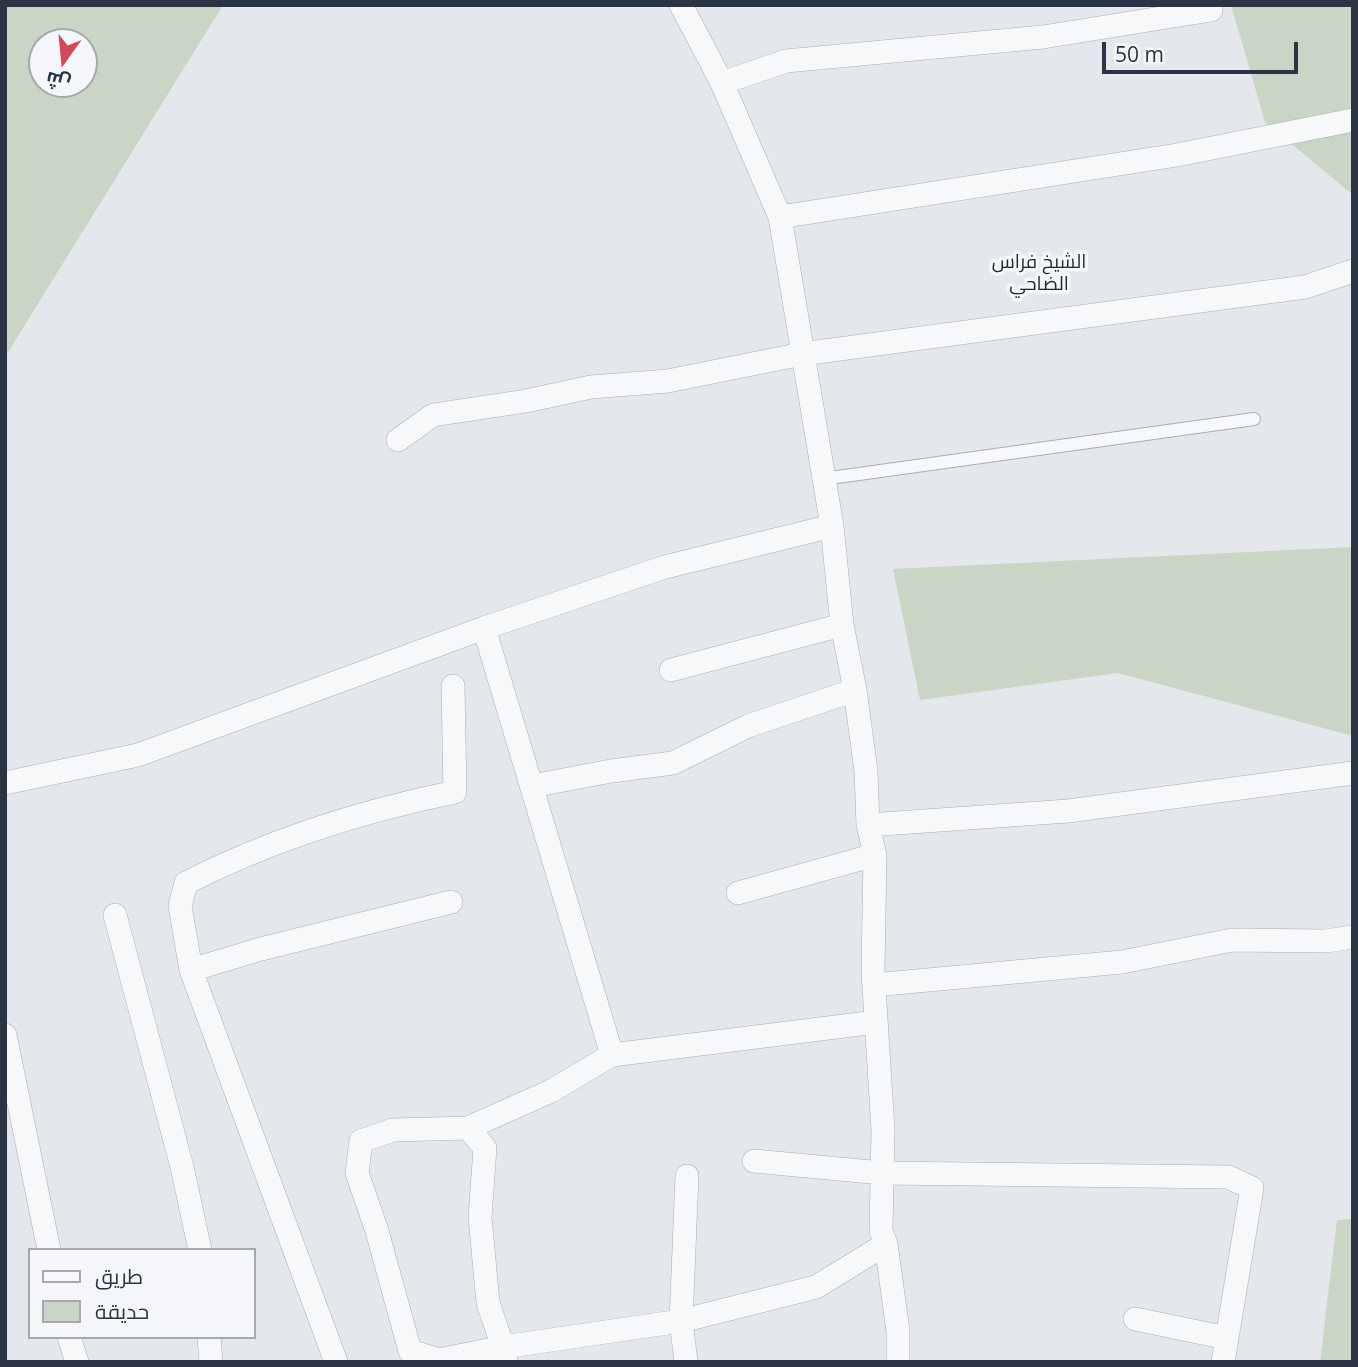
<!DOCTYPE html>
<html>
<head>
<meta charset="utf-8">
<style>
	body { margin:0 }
	#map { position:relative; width:1358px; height:1367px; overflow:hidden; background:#e4e7ec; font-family:"Open Sans",Cairo,sans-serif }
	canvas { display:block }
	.frame { position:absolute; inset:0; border:7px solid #2b3445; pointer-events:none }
	.legend { position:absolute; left:28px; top:1248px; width:228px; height:91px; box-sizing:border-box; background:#f4f6f9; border:2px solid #a4a8b1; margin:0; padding:9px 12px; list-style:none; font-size:21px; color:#2b3445 }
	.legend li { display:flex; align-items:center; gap:14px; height:35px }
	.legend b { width:35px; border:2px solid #a4a8b1 }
	.north { position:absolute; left:28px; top:28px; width:70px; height:70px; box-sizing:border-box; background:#f4f6f9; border:2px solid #a4a8b1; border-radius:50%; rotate:195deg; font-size:19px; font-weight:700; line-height:28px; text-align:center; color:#2b3445 }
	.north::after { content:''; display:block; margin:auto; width:24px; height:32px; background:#d1495b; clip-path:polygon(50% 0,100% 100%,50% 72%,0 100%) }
	.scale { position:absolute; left:1102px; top:42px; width:196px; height:32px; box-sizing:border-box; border:4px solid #2b3445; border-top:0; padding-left:9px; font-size:21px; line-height:24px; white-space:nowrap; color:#2b3445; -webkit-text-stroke:5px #f4f6f9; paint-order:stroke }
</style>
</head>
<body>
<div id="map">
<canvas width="1358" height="1367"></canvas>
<div class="frame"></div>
<ul class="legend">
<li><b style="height:9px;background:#f7f8fa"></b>طريق</li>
<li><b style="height:19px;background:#c9d6c5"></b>حديقة</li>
</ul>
<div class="north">ش</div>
<div class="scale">50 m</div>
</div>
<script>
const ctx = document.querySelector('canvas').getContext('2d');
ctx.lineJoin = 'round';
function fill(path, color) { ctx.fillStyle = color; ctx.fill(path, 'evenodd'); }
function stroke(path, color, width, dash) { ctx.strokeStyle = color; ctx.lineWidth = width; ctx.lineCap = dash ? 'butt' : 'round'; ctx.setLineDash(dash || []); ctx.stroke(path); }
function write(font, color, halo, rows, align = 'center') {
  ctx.font = font + ' "Open Sans",Cairo,sans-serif'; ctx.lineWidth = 7; ctx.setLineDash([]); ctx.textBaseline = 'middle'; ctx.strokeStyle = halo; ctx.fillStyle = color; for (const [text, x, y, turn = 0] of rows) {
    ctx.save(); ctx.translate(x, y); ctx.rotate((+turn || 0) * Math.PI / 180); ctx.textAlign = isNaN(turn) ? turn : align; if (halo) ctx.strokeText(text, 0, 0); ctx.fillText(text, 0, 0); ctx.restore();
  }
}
fill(new Path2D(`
	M 5,5 L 223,5 L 5,357 ZM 42,42 L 84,42 L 84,84 L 42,84 Z
	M 1231,5 L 1353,5 L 1353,195 L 1265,122 Z
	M 1353,547 L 1353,736 L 1118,673 L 920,700 L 893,569 Z
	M 1353,1219 L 1353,1362 L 1320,1362 L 1337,1220 Z`), '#c9d6c5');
const service = new Path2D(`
	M 823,479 L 1254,419`);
const minor = new Path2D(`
	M 681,5 L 722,83 L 780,217 L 832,526 L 842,625 L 855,690 L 866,771 L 868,825 L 875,855 L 873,971 L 883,1130 L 881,1231 L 886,1244 L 898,1331 L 898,1362
	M 722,83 L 786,61 L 1043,37 L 1211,10
	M 780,217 L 1177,155 L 1353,120
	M 398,440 L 433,415 L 526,401 L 591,387 L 668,381 L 802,354 L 1305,287 L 1353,271
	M 484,628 L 612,1055
	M 671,670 L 842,625
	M 5,783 L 138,755 L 484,628 L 665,567 L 832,526
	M 532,786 L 611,771 L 673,763 L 748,726 L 855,690
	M 868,825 L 1068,811 L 1353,773
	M 738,893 L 875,855
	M 115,915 L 182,1167 L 200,1250
	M 191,970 L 261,949 L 451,902
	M 874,985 L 1122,962 L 1232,940 L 1326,941 L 1353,937
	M 5,1035 L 49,1250
	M 468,1128 L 551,1091 L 612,1055 L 876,1022
	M 754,1161 L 882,1173 L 1228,1177 L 1252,1188 L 1227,1338 L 1135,1319
	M 69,1337 L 77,1362
	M 209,1337 L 211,1362
	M 336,1362 L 191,970 L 180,906 L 186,883 C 270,840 362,811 455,792 L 453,686
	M 506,1362 L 503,1347 L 488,1303 L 480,1217 L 485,1148 L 468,1128 L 393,1130 L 361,1141 L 357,1173 L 377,1231 L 410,1351 L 439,1360 L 503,1347 L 681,1321 L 816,1287 L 886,1244
	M 686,1362 L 681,1321 L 687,1176
	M 1223,1362 L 1227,1338`);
stroke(service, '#a9aeb7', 14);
stroke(minor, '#a9aeb7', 24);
stroke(service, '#f7f8fa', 12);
stroke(minor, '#f7f8fa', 23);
write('19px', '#1d2536', '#f4f6f9', [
	["الشيخ فراس",1039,263],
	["الضاحي",1039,285]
]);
</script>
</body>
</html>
